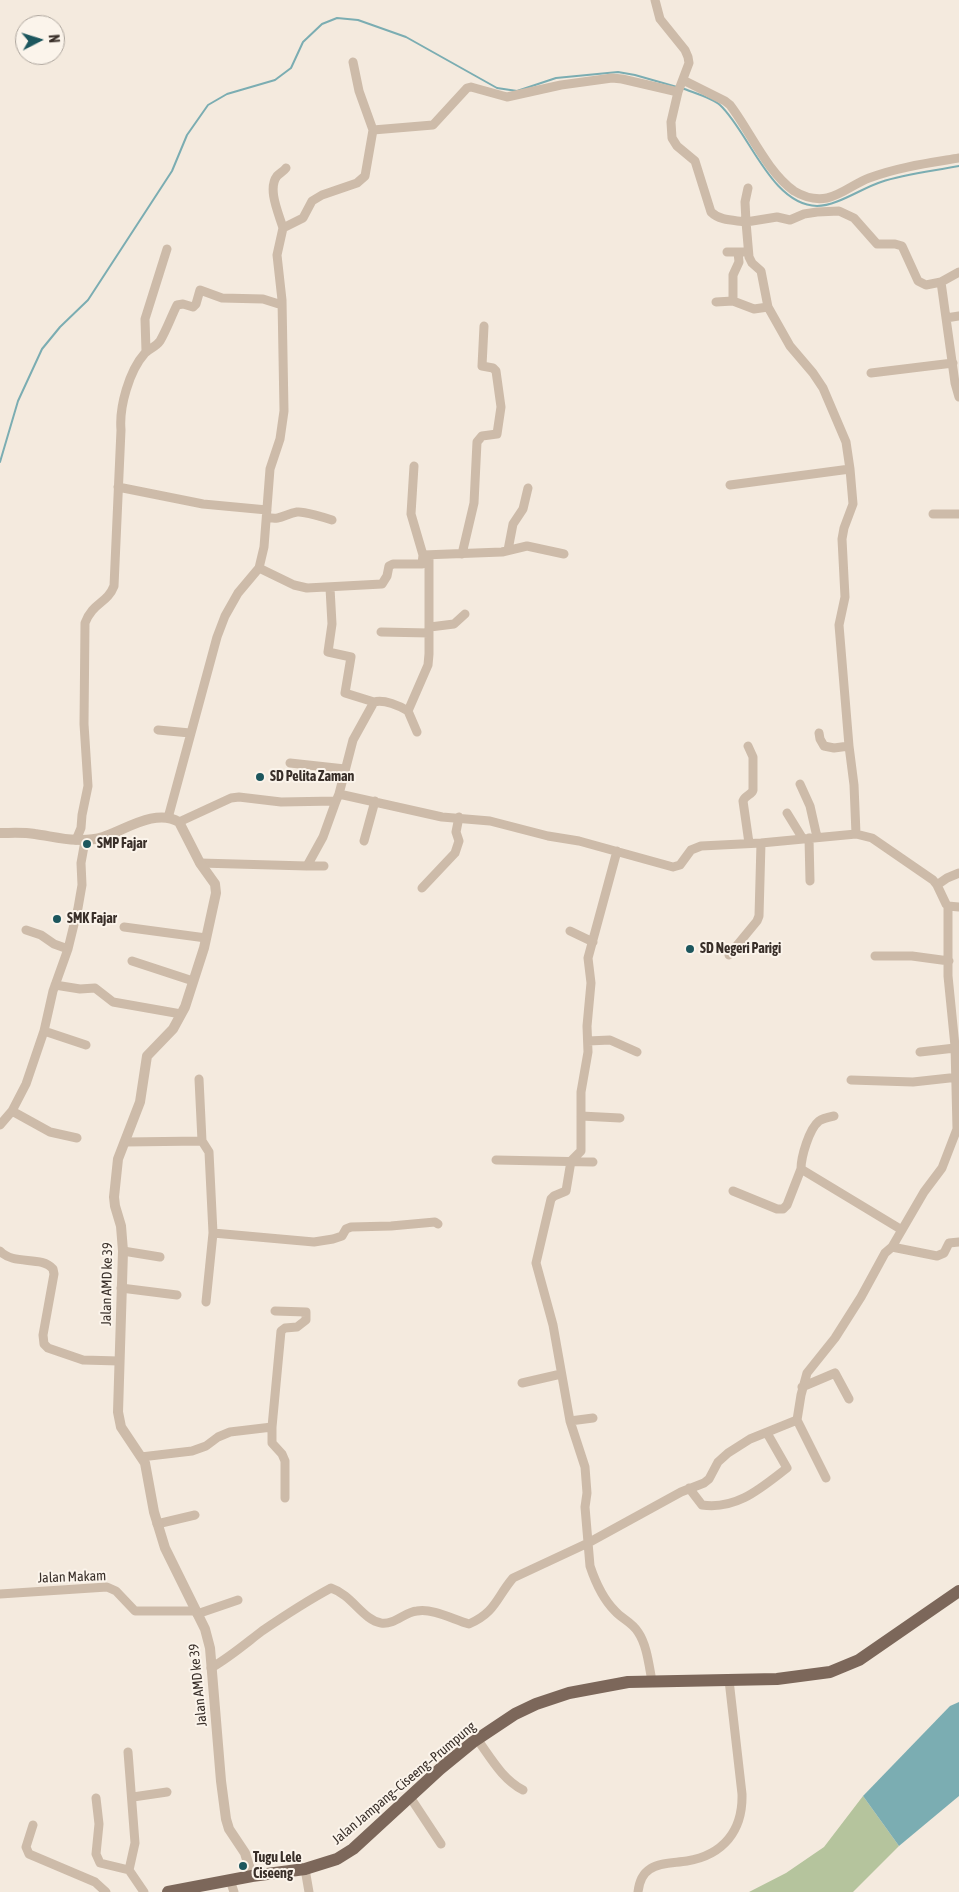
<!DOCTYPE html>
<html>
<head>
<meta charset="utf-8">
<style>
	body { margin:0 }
	#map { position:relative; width:959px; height:1892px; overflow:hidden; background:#f4eade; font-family:"Asap Condensed",sans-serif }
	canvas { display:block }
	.north { position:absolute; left:15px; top:15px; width:50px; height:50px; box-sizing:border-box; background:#fbf4eb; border:1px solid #ada59d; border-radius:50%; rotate:85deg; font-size:14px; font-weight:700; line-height:20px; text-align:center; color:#392f29 }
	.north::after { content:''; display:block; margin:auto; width:18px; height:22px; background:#1c565d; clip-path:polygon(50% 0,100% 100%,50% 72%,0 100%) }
</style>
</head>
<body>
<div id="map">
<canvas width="959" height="1892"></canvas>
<div class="north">N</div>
</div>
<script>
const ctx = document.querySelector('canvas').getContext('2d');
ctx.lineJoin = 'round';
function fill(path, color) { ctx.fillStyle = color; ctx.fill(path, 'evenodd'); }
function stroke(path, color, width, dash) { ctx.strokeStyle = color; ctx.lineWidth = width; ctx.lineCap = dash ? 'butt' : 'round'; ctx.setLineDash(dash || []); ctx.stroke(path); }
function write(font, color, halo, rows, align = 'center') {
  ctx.font = font + ' "Asap Condensed",sans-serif'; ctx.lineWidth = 4; ctx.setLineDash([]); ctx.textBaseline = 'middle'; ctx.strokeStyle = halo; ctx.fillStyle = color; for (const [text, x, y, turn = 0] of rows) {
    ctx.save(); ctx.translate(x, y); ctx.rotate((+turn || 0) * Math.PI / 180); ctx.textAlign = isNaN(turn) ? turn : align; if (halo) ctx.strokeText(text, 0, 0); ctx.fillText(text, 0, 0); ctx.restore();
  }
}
fill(new Path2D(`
	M 863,1796 L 899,1846 L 853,1892 L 749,1892 L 786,1873 L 824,1847 Z`), '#b5c49d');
fill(new Path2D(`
	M 959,1702 L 959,1796 L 899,1846 L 863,1796 L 950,1706 Z`), '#7badb2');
stroke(new Path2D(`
	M 682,88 C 691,92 713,98 720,105 C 749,132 771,205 817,206 C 837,206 862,188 881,182 C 905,174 934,171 959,166
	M 0,462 L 18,401 L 42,349 L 60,327 L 88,300 L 172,171 L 187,135 L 208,105 L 227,94 L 275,80 L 291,68 L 303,42 L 322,24 L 337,18 L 358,20 L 406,37 L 497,88 L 517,91 L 556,78 L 618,72 L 635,75 L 677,87`), '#7badb2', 2);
stroke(new Path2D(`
	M 655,0 L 660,19 L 685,50 L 688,57 L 689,63 L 678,92 L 671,122 L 672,138 L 677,146 L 695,161 L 711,212 C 720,221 734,220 746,222 L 749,257 L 752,263 L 761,271 L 768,307 L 790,346 L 813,373 L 823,388 L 846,442 L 850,469 L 853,504 L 844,528 L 842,539 L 845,597 L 839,625 L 849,746 L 854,785 L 856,834
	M 353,62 L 359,91 L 373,130
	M 683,80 L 725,101 L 730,105 C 750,131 767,172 794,191 C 804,197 816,200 827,198 C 842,195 855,183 869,178 C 898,167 929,163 959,158
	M 748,188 L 745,202 L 746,222 L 777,217 L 790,220 L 804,214 L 817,212 L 839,211 L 854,218 L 877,244 L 895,244 L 902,246 L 918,281 L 926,285 L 941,282 L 955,383 L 959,397
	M 283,228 C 279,214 267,189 277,176 C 280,173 284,171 286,168
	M 727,252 L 738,252
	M 941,282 L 959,272
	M 733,301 L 733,275 L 739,262 L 738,252 L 748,252
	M 716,302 L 733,301 L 754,309 L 768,307
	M 946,318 L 959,316
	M 146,351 L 145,319 L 167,249
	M 871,373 L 953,363
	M 414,466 L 411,514 L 423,555
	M 730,485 L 850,469
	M 118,487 L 203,504 L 267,510
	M 933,514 L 959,514
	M 267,517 C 280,521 285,514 297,512 C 303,511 326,518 332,520
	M 508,550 L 513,524 L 523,509 L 528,488
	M 462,554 L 474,503 L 477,442 L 482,436 L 497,434 L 501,407 L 496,371 L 493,368 L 482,366 L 484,326
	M 259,568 L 294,585 L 307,588 L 382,584 L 387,576 L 389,566 L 393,564 L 422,564 L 423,555 L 502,552 L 527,546 L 564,554
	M 330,588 L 332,624 L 328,652 L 351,657 L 345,693 L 374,702
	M 430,627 L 454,624 L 465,614
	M 381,632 L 429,633
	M 408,711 L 428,665 L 429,654 L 429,555
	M 158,730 L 190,733
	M 819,733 L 820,739 L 824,746 L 834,748 L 849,746
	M 748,746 L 753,757 L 753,790 C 752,795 745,795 743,801 L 749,843
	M 290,763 L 345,769
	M 800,784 L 810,806 L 817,837
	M 339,794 L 353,740 L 374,702 C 384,699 400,706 408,711 L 417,732
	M 787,813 L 803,839
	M 168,818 L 217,637 L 225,616 L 238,593 L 259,568 L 264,547 L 270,469 L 280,439 L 284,411 L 282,300 L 277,255 L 283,228 L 303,218 L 312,201 L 322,195 L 357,183 L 365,176 L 373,130 L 433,125 L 467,88 L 471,87 L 507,97 L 561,85 L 612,78 L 622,79 L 678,92
	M 179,822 L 231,798 L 239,797 L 281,802 L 336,801 L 339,794 L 442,817 L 490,821 L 548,836 L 579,841 L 673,867 L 680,865 L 691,850 L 701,846 L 761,843 L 856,834 L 872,838 L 933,880 L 937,885 L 946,904 L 948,906 L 959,907
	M 809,838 L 810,881
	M 76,840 L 81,828 L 82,815 L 88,786 L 84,724 L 85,623 C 93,602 107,604 114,586 L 121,430 C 119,407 129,371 145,353 C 150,348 156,347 160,341 C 167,329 171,317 177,305 L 183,304 L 193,307 L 196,304 L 200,290 L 222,298 L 263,299 L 282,305
	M 364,841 L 375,801
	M 617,851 L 588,958 L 591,983 L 587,1026 L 588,1052 L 581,1092 L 581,1151 L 571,1161 L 566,1191 L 554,1196 L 551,1199 L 536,1263 L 553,1325 L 570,1421 L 585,1467 L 587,1493 L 585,1507 L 590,1566 C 595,1581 604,1600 615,1611 C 622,1619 632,1622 638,1632 C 647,1645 649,1666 652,1681
	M 200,863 L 307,866 L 323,837 L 336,801
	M 307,866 L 324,866
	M 937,885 L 947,878 L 959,873
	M 422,888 L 455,853 L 459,841 L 456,832 L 459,817
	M 124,927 L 206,938
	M 26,930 L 41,935 L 54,944 L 68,949
	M 570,931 L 593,942
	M 729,955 L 757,921 L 759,916 L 761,843
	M 875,956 L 912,956 L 949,961
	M 132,961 L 193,981
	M 55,985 L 80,989 L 95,988 L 113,1002 L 181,1014
	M 44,1031 L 86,1045
	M 588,1041 L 610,1040 L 637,1052
	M 920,1052 L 955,1048
	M 199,1079 L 202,1141
	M 851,1080 L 913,1082 L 959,1077
	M 12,1111 L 50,1132 L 77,1138
	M 581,1116 L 620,1118
	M 0,1125 L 12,1111 L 26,1084 L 44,1031 L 53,991 L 68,949 L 78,908 L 82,885 L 81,863 L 85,841
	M 126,1142 L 202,1141 L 209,1152 L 213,1233 L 314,1242 L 333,1239 L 342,1236 L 346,1229 L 351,1227 L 391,1226 L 435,1222 L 438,1224
	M 496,1160 L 593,1162
	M 801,1169 C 801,1157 809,1129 819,1121 C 823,1118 829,1117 834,1116
	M 733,1191 L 777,1209 L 783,1209 L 787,1205 L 801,1169 L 902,1230
	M 892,1247 L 937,1256 L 944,1253 L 949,1243 L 959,1242
	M 0,1251 C 14,1266 41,1255 53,1269 L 54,1274 L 43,1335 L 44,1344 L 48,1348 L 83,1360 L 119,1361
	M 123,1251 L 160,1257
	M 121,1288 L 177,1295
	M 206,1302 L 213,1233
	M 522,1383 L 561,1374
	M 802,1387 L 835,1373 L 849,1399
	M 797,1420 L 826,1478
	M 570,1421 L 593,1418
	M 272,1427 L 272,1443 L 282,1454 L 285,1461 L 285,1498
	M 141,1457 L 192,1451 L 206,1446 L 218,1437 L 230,1432 L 272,1427 L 281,1331 L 285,1328 L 297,1327 L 306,1320 L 306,1312 L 275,1311
	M 689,1488 L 702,1505 C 737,1510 761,1488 787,1468 L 767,1433
	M 157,1524 L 195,1515
	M 0,1594 L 107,1587 L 116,1591 L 135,1611 L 196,1611
	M 197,1614 L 238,1600
	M 211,1668 C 230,1657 245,1644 262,1631 C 284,1616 307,1601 331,1588 C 352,1595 363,1620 381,1623 C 395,1625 404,1612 417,1611 C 433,1608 454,1620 469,1624 C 496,1612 496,1598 513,1578 L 588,1543 L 681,1492 L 704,1483 L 709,1479 L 718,1462 L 728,1453 L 750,1439 L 797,1420 L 801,1395 L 807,1373 L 835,1338 L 861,1297 L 885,1253 L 892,1247 L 924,1192 L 942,1168 L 957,1129 L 955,1046 L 948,976 L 948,906
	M 477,1739 C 491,1758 502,1779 523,1790
	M 128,1752 L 135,1843 L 129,1870 L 144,1892
	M 133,1797 L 167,1792
	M 410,1797 L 441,1844
	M 96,1798 L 99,1824 L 96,1854 L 100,1863 L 129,1870
	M 33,1825 L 26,1847 L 29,1854 L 95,1882 L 106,1892
	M 305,1869 L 309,1892
	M 230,1880 L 234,1892
	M 638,1892 C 639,1883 642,1874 650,1869 C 660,1862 675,1863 687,1861 C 723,1855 743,1831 742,1794 L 729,1680`), '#cdbba9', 9);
stroke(new Path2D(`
	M 0,833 C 11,833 23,832 35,834 C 57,837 80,844 103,837 C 125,830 156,808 179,822 L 200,863 L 215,884 L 216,893 L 204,948 L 185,1007 L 173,1029 L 147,1056 L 140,1102 L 118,1159 L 114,1197 L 115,1206 L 121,1226 L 123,1251 L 118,1412 L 121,1427 L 145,1463 L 154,1512 L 165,1548 L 205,1629 L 210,1648 L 221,1781 L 226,1819 L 229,1829 L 245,1853 L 252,1876`), '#cdbba9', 10);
stroke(new Path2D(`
	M 168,1892 L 252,1876 L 305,1869 L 337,1859 L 353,1849 L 440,1769 L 473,1742 L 515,1714 L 536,1704 L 569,1693 L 628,1682 L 777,1679 L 830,1672 L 859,1660 L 959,1591`), '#7c675a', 12);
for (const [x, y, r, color] of [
	[260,777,5,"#1c565d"],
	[87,844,5,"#1c565d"],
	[57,919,5,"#1c565d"],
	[690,949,5,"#1c565d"],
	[243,1866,5,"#1c565d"]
]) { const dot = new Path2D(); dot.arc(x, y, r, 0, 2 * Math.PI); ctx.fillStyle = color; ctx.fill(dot); stroke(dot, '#fbf4eb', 2); }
write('bold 14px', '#392f29', '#fbf4eb', [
	["SD Pelita Zaman",270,777],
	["SMP Fajar",97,844],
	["SMK Fajar",67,919],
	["SD Negeri Parigi",700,949],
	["Tugu Lele",253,1858],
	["Ciseeng",253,1874]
], 'left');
write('14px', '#392f29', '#fbf4eb', [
	["Jalan AMD ke 39",107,1284,-89],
	["Jalan Makam",72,1577,-2],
	["Jalan AMD ke 39",198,1685,-96],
	["Jalan Jampang–Ciseeng–Prumpung",404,1783,-40]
]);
</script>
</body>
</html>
